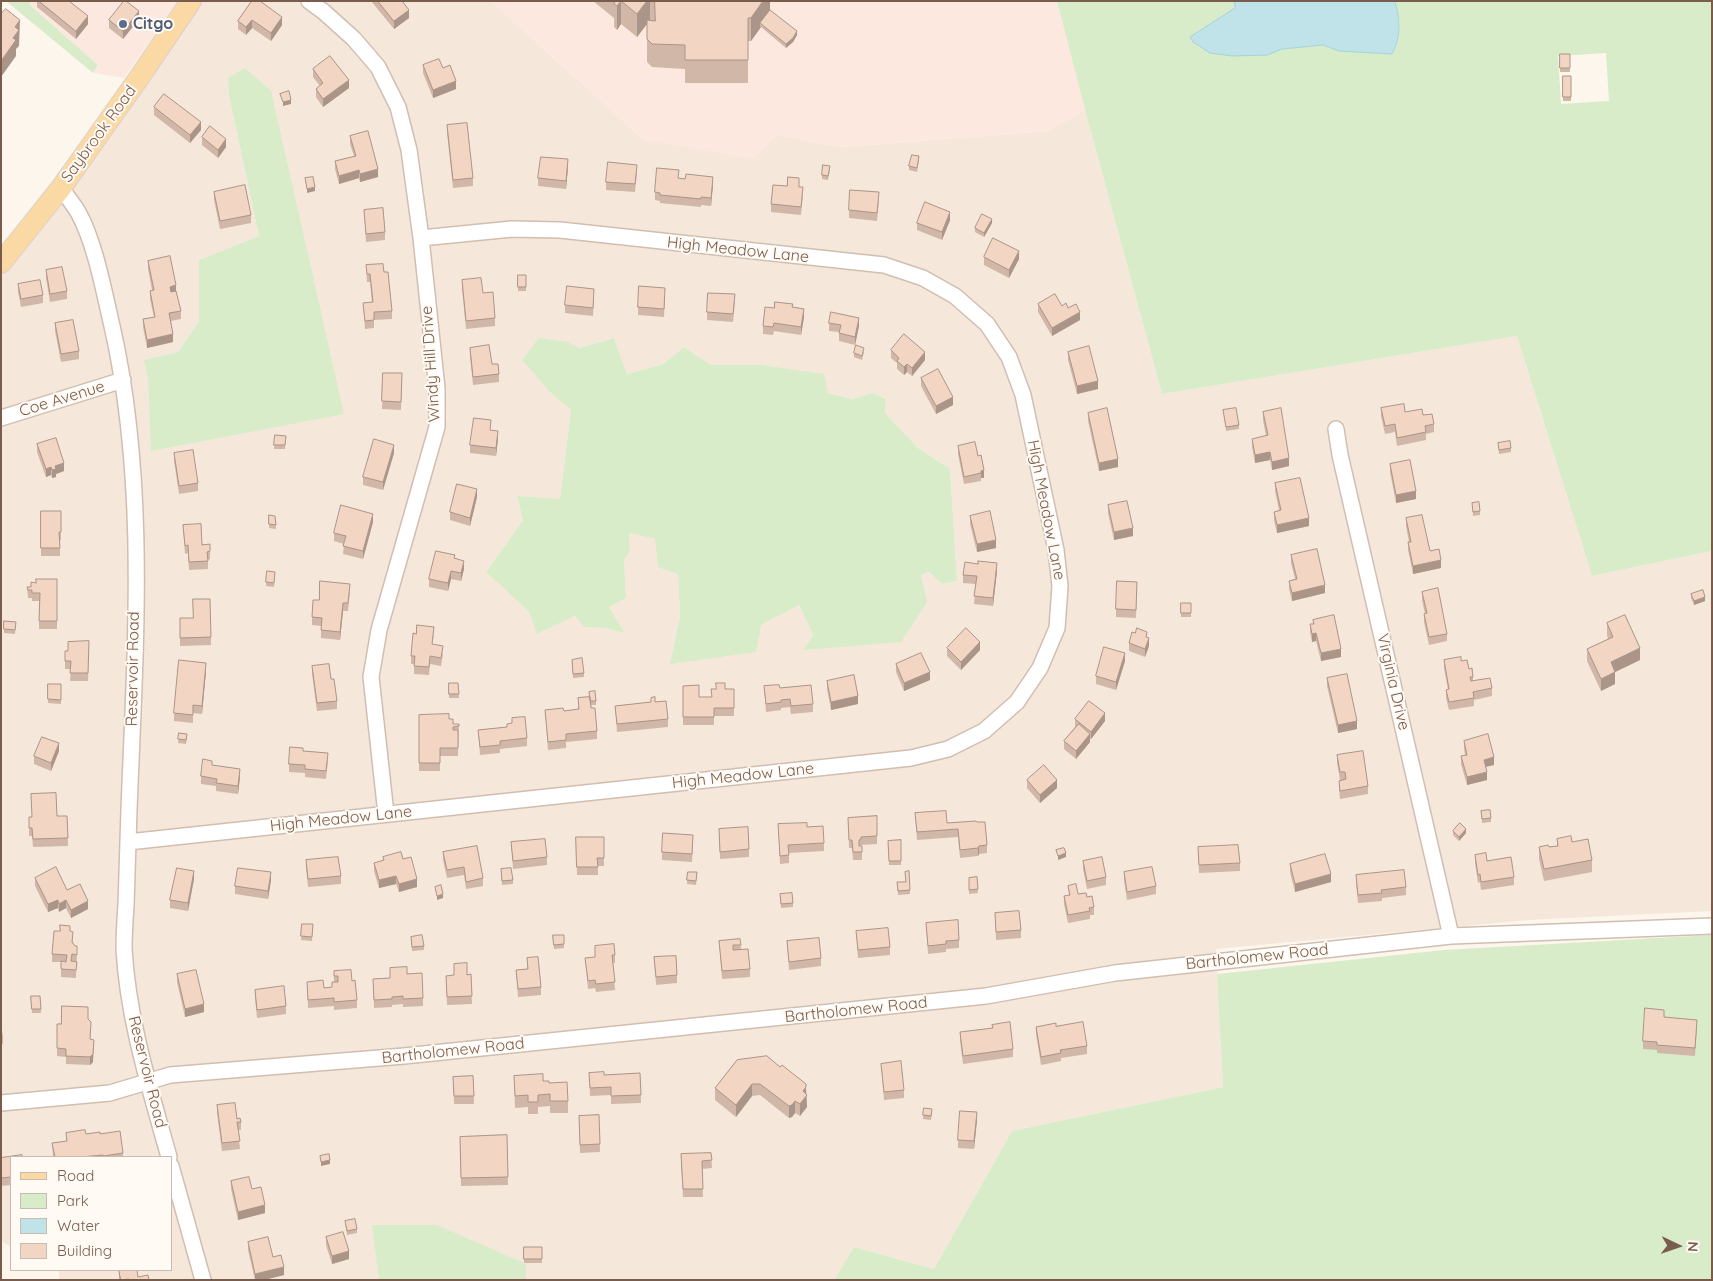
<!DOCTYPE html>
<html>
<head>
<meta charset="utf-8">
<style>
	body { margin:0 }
	#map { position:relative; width:1713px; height:1281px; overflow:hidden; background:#fdf6ec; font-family:Quicksand,sans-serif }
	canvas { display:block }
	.frame { position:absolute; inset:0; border:2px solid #7a5c4d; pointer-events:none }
	.legend { position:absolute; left:10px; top:1156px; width:162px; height:115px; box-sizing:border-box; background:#fffaf3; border:1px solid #cabbb1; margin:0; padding:6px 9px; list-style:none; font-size:15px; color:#7a5c4d }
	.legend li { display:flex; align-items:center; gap:10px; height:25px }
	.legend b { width:25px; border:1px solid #cabbb1 }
	.north { position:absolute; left:1653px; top:1221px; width:50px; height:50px; -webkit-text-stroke:4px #fffaf3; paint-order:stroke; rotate:93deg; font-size:14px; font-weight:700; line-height:20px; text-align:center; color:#7a5c4d }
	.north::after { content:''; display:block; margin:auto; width:18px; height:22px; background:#7a5c4d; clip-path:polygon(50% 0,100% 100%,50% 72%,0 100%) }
</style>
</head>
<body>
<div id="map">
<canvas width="1713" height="1281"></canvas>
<div class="frame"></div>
<ul class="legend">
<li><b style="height:6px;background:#fbd9a5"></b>Road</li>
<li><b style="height:14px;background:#d8ecc9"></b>Park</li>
<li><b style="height:14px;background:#bfe3e8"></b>Water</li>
<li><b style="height:14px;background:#f3d5c3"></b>Building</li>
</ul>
<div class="north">N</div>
</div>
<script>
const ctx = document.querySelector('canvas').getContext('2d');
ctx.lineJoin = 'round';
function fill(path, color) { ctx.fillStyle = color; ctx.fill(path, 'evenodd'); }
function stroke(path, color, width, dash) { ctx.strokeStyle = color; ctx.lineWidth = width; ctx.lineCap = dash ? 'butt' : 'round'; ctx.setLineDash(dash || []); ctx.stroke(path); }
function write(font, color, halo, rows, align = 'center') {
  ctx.font = font + ' Quicksand,sans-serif'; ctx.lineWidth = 4; ctx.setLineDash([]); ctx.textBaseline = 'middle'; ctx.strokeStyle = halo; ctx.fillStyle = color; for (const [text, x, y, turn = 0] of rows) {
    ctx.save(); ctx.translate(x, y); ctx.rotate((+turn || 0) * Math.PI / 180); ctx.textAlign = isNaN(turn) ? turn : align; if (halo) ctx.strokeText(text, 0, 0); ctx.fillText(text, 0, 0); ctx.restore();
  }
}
fill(new Path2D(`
	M 191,1 L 491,1 L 644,140 L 777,135 L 842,147 L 1048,131 L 1085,110 L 1162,394 L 1517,336 L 1592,576 L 1712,551 L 1712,911 L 1529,920 L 1216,949 L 1223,1087 L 1012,1131 L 934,1269 L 854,1247 L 834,1280 L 526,1280 L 526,1264 L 373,1225 L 379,1280 L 59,1280 L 59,1272 L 55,1270 L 171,1270 L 171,1157 L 11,1157 L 11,1247 L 1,1241 L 1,247 ZM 229,96 L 344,414 L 148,380 L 144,360 L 178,352 L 199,321 L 199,260 L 259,236 ZM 614,338 L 627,374 L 663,364 L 684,347 L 711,365 L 761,365 L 828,393 L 852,399 L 873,393 L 886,399 L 885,413 L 918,448 L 950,469 L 957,581 L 942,584 L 929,572 L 921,575 L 804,649 L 813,635 L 799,605 L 761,625 L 670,664 L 680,615 L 678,574 L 655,539 L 629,533 L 630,551 L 624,560 L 626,598 L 609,607 L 625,633 L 604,628 L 584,627 L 575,616 L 537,634 L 529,612 L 486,572 L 523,520 L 517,496 L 560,500 L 571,410 L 551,393 L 568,342 L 579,348 Z`), '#f5e8da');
fill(new Path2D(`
	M 31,1 L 178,1 L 124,78 L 93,73 L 98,65 L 30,5 Z
	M 491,1 L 1057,1 L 1085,110 L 1048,131 L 842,147 L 777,135 L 753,159 L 644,140 Z`), '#fde8e0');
fill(new Path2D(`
	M 6,1 L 31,1 L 30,5 L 98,65 L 93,73 Z
	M 1057,1 L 1235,1 L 1235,7 L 1267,55 L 1282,49 L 1323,45 L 1339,51 L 1398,41 L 1400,24 L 1395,1 L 1712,1 L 1712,551 L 1592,576 L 1517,336 L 1162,394 L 1085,110 ZM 1606,53 L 1609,101 L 1561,104 L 1558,56 Z
	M 245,68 L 271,91 L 344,414 L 151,451 L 148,380 L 144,360 L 178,352 L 199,321 L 199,260 L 259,236 L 229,96 L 228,78 Z
	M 539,338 L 568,342 L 579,348 L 614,338 L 627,374 L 663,364 L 684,347 L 711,365 L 761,365 L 824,374 L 828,393 L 852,399 L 873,393 L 886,399 L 885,413 L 918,448 L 950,469 L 957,581 L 942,584 L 929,572 L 921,575 L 927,602 L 901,642 L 803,650 L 813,635 L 799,605 L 761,625 L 756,652 L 670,664 L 680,615 L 678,574 L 658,567 L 655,539 L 629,533 L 630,551 L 624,560 L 626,598 L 609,607 L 625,633 L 604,628 L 584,627 L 575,616 L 537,634 L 529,612 L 486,572 L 523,520 L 517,496 L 560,499 L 571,410 L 551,393 L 522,360 Z
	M 1712,935 L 1712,1280 L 834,1280 L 854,1247 L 934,1269 L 1012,1131 L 1223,1087 L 1217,974 L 1444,950 Z
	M 372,1225 L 437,1225 L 526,1264 L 526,1280 L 379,1280 Z`), '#d8ecc9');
const water = new Path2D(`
	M 1235,1 L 1395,1 C 1400,22 1402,34 1392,54 L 1339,51 L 1323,45 L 1282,49 L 1267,55 L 1232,56 L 1210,53 L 1193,42 L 1190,37 L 1235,8 Z`);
fill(water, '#bfe3e8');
stroke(water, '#a5d3da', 1);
const minor = new Path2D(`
	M 309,1 L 324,12 L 354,39 L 378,67 L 398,107 L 409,150 L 421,238 L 437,388 L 437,427 L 379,630 L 371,677 L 386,814
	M 61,188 C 67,196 73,204 78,212 C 95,242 104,292 112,326 C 148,484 135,650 129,810 C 128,842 127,873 126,905 C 125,919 124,934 124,949 C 128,1020 150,1089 169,1157
	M 1,418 L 123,380
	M 1336,429 L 1340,455 L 1451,936
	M 128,842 L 911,758 L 948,749 L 984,731 L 1017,702 L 1040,668 L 1057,628 L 1060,586 L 1056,550 L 1023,395 L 1009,357 L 987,324 L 955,296 L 923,278 L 884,265 L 560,230 L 512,229 L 421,238
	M 1,1103 L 110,1093 L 170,1075 L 404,1056 L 986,996 L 1115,973 L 1451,936 L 1712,926
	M 171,1166 L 203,1280`);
const major = new Path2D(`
	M 1,263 L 61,188 L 141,75 L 191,1`);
stroke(minor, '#d1beb0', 18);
stroke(major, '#dad1cd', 22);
stroke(minor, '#fff', 15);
stroke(major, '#fbd9a5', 20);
fill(new Path2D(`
	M 37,1 L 69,1 L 88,24 L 76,39 L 37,7 Z
	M 252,1 L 282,25 L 271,41 L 252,28 L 246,35 L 238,29 L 238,21 Z
	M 371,1 L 403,1 L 402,2 L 409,18 L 394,29 Z
	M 593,1 L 770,1 L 770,10 L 797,35 L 793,42 L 786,48 L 761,27 L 751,41 L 748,41 L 748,83 L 685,83 L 685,69 L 652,67 L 647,62 L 647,24 L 637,37 L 621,24 L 617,30 L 614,27 L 614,18 Z
	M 139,19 L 123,39 L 109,28 L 109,20 Z
	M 1560,54 L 1570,54 L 1570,72 L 1560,72 Z
	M 423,65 L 443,68 L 456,89 L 433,98 L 423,73 Z
	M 313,69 L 349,88 L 323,107 L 316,97 L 316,89 L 320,86 L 313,77 Z
	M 1563,76 L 1571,76 L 1571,101 L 1563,101 Z
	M 154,107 L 201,130 L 190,143 L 154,115 Z
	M 447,125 L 473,178 L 473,186 L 453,188 L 447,133 Z
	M 350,136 L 378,177 L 360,182 L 359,178 L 339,184 L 335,169 L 335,161 L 354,156 L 350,144 Z
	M 202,137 L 226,147 L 218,158 L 202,145 Z
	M 919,160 L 917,172 L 909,170 L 909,166 Z
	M 568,167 L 566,189 L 538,186 L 538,178 Z
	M 830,170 L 828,180 L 822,179 L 822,175 Z
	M 637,173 L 635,192 L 606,190 L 606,182 Z
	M 679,179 L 713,185 L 711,206 L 701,205 L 701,207 L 660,203 L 660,201 L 655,200 L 655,192 Z
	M 799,187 L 803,195 L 801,215 L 771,212 L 771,204 Z
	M 214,192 L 251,215 L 251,223 L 220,229 L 214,200 Z
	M 879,200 L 877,221 L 849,218 L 849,210 Z
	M 364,210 L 385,232 L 385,240 L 366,242 Z
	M 950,220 L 942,240 L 917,230 L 917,223 Z
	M 992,223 L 984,237 L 975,232 L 975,228 Z
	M 984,257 L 1019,259 L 1009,278 L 984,265 Z
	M 148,261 L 176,291 L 181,311 L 181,319 L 171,321 L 173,342 L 147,348 L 143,327 L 143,319 L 154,317 L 150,299 L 150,291 L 152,290 L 148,269 Z
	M 366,265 L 384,272 L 392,311 L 392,319 L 374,320 L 374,328 L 365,329 L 363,303 L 372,303 L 370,282 L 367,282 Z
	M 46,270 L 67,291 L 67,299 L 50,302 L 46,278 Z
	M 518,275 L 526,275 L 526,291 L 518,291 Z
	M 462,280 L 483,293 L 495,318 L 495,326 L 466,329 L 462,288 Z
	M 18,284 L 43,295 L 43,303 L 21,307 L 18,292 Z
	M 665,296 L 664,317 L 638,315 L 638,307 Z
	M 594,297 L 593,316 L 565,313 L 565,305 Z
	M 735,302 L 733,322 L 707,320 L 707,312 Z
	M 1038,304 L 1062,306 L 1068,308 L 1080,320 L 1052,336 L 1038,312 Z
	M 793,307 L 804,317 L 801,335 L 774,331 L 773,335 L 763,334 L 763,326 L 774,308 Z
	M 55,323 L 79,351 L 79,359 L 61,362 L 55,331 Z
	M 829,323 L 859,326 L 855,345 L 839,341 L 839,332 L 829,331 Z
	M 470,348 L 492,364 L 499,374 L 499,382 L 473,385 L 470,356 Z
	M 891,350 L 925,360 L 912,376 L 907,372 L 904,375 L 897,369 L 897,363 L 891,358 Z
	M 864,352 L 862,360 L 854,357 L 854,353 Z
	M 1068,352 L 1098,389 L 1077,394 L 1068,360 Z
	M 383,373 L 402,373 L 401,410 L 382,409 Z
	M 921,378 L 953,405 L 936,414 L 921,386 Z
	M 1381,408 L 1423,415 L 1434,424 L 1434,432 L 1426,434 L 1426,440 L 1397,446 L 1395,432 L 1385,434 L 1381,416 Z
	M 1223,410 L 1239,425 L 1239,429 L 1226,431 Z
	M 1263,412 L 1289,466 L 1272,470 L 1270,460 L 1255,463 L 1252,447 L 1252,439 L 1266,436 L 1263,420 Z
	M 1088,413 L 1118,467 L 1099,471 L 1088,421 Z
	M 491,430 L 498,439 L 496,456 L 470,453 L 470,445 Z
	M 275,435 L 286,436 L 285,449 L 274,449 Z
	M 1498,443 L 1511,448 L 1511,452 L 1499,454 Z
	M 37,444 L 64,471 L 56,474 L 56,477 L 52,478 L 51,475 L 46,477 L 37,452 Z
	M 958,446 L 978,456 L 984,478 L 981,478 L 981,481 L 964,484 L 958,454 Z
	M 174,453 L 198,483 L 198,491 L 179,494 L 174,461 Z
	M 394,453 L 383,490 L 363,485 L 363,477 Z
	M 1390,464 L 1416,499 L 1396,503 L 1390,472 Z
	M 1275,483 L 1309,526 L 1277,533 L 1274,520 L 1274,512 L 1279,510 L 1275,491 Z
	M 477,497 L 470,526 L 450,520 L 450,512 Z
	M 1472,503 L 1480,511 L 1480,515 L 1473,516 Z
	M 1108,505 L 1133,536 L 1114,540 L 1108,513 Z
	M 41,511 L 61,532 L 61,540 L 60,540 L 60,556 L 41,556 Z
	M 269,515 L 275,516 L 276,529 L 269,528 Z
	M 970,516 L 996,548 L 977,552 L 970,524 Z
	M 1406,518 L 1430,551 L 1441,568 L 1413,574 L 1408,550 L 1408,542 L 1409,542 L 1406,526 Z
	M 373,522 L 363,559 L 343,554 L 344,544 L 334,541 L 334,533 Z
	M 183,525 L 210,551 L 210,559 L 208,560 L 208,569 L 189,570 L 188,553 L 185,554 Z
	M 1291,555 L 1325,593 L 1292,601 L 1289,589 L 1289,581 L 1295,579 L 1291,563 Z
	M 455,559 L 464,569 L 461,581 L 451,579 L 448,591 L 429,587 L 429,579 Z
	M 267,571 L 275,572 L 274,587 L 266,586 Z
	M 997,571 L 993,606 L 974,604 L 976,584 L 963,583 L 963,575 Z
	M 57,579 L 57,629 L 39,629 L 39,601 L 32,601 L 32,598 L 28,598 L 27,587 L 31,587 L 36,583 Z
	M 1137,582 L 1136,618 L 1116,617 L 1116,609 Z
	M 350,592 L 348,611 L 343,611 L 340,640 L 321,638 L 321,626 L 312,625 L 312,617 Z
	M 1422,592 L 1447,634 L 1447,641 L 1429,645 L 1424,622 L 1424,614 L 1425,614 L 1422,600 Z
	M 1691,594 L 1705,601 L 1694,605 L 1691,598 Z
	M 210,599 L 211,645 L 180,646 L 180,618 L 193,618 Z
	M 1181,603 L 1191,603 L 1191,617 L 1181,617 Z
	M 1313,620 L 1341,657 L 1321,661 L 1316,641 L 1312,642 L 1310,632 L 1310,624 L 1313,624 Z
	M 4,621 L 16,622 L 15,634 L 4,633 Z
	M 1607,623 L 1640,660 L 1615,672 L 1615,684 L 1601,691 L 1587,661 L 1587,649 L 1608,639 L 1607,635 Z
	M 434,635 L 432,645 L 443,654 L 441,666 L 430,664 L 429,675 L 414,674 L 414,664 L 411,664 L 411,656 Z
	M 1129,643 L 1149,646 L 1145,657 L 1129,651 Z
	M 947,648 L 980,650 L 961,670 L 947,656 Z
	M 89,649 L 88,681 L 70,681 L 71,669 L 65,669 L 65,651 Z
	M 572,660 L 584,673 L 584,677 L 573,678 Z
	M 1444,660 L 1461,661 L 1469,669 L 1473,677 L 1473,681 L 1492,688 L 1492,696 L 1474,700 L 1474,706 L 1449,710 L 1446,698 L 1446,690 L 1448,690 L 1444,668 Z
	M 1125,661 L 1116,690 L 1096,684 L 1096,676 Z
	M 896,664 L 930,680 L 904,691 L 896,672 Z
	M 312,666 L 331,679 L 337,701 L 337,709 L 317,711 L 312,674 Z
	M 206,671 L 202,714 L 193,713 L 193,723 L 174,721 L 174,713 Z
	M 1327,678 L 1357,729 L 1338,733 L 1327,686 Z
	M 827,681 L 858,704 L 831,710 L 827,689 Z
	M 449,683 L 458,683 L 459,698 L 449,698 Z
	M 48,684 L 61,684 L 61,704 L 48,703 Z
	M 683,686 L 699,697 L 711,697 L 725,689 L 734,689 L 734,716 L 714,716 L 714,725 L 683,725 Z
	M 764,686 L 780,688 L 813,704 L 813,712 L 791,714 L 790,707 L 781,708 L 781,710 L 766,712 Z
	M 589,692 L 596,701 L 596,705 L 591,705 L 597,731 L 597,739 L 566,742 L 566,748 L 548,750 L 545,710 L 564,711 L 578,709 L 578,698 L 589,697 Z
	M 651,698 L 655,702 L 668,719 L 668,727 L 617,732 L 615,706 L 651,702 Z
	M 419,715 L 449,719 L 453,724 L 459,724 L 458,756 L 440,756 L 440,771 L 419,771 Z
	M 512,718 L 527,738 L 527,746 L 500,749 L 500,753 L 480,755 L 478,730 L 507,727 L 512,723 Z
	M 1075,719 L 1105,721 L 1091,739 L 1090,739 L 1090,742 L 1076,759 L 1064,749 L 1064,741 L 1075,727 Z
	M 179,733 L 187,738 L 186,744 L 178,743 Z
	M 1464,741 L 1494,765 L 1486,767 L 1487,780 L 1467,785 L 1461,764 L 1461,756 L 1465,755 L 1464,749 Z
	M 59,751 L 51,771 L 34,764 L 34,756 Z
	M 1337,755 L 1368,786 L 1368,794 L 1340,799 L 1339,789 L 1339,781 L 1340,780 L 1337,763 Z
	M 328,761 L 326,779 L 305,777 L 305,773 L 289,772 L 289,764 Z
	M 212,765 L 240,777 L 238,794 L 216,791 L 216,786 L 201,784 L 201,776 Z
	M 1027,780 L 1057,788 L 1040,803 L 1027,788 Z
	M 1481,811 L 1491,818 L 1491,822 L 1482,823 Z
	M 915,813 L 947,823 L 977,822 L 987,845 L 987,853 L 979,854 L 978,856 L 960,858 L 958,837 L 917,840 Z
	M 67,816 L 68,846 L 33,847 L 32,836 L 29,836 L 29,817 Z
	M 877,816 L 877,844 L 861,845 L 861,846 L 862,846 L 862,860 L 853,860 L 852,848 L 849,848 L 848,818 Z
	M 778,824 L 807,827 L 824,843 L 824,851 L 789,853 L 789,863 L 780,864 Z
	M 719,829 L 749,849 L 749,857 L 720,859 Z
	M 1453,831 L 1466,833 L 1459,841 L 1453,835 Z
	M 576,837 L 604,837 L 604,866 L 598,866 L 598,875 L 577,875 Z
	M 1557,839 L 1592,860 L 1592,872 L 1544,881 L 1539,859 L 1539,847 L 1549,847 L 1557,846 Z
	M 901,840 L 901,865 L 889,865 L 888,841 Z
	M 511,842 L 547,857 L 547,865 L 513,869 Z
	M 693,843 L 692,862 L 662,860 L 662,852 Z
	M 1198,847 L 1240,863 L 1240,871 L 1199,873 Z
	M 443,852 L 483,878 L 483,886 L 466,889 L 464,875 L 447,878 L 443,860 Z
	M 1475,855 L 1487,861 L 1514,877 L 1514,885 L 1481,890 L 1480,882 L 1478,883 L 1475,863 Z
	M 383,857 L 403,859 L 417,887 L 399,892 L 396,884 L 379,888 L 374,871 L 374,863 L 383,861 Z
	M 306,860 L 341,876 L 341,884 L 308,887 L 306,868 Z
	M 1083,861 L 1106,877 L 1106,885 L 1087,889 L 1083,869 Z
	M 1290,864 L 1331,882 L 1295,892 L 1290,872 Z
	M 501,869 L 513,880 L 513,884 L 502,885 Z
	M 909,871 L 910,894 L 898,895 L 897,882 L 905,882 Z
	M 688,872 L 697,872 L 696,885 L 687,884 Z
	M 1124,872 L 1156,886 L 1156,894 L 1127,900 L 1124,880 Z
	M 1356,875 L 1406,887 L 1406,895 L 1382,898 L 1382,901 L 1358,903 L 1356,883 Z
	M 977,877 L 978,893 L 969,894 L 969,878 Z
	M 35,878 L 67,890 L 88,909 L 71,918 L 66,908 L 59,912 L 58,908 L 48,912 L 35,886 Z
	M 194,879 L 188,911 L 170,908 L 170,900 Z
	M 271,880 L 268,899 L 235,894 L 235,886 Z
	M 1068,886 L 1078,894 L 1087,897 L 1094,907 L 1094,915 L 1090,915 L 1090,919 L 1068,923 L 1064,904 L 1064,896 L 1069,895 Z
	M 780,894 L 793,903 L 793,907 L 781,908 Z
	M 995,913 L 1021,930 L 1021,938 L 996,940 Z
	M 926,923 L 959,940 L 959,948 L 946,949 L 946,952 L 928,954 Z
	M 302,924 L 313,924 L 312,941 L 301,940 Z
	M 70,931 L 73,942 L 77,954 L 76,978 L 61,977 L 61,962 L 52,962 L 52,954 Z
	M 856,931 L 890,947 L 890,955 L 858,958 Z
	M 553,935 L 564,935 L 564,948 L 554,949 Z
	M 411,937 L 424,946 L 424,950 L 412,951 Z
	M 740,939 L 741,949 L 750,969 L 750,977 L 722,979 L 719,941 Z
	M 787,941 L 821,958 L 821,966 L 789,970 Z
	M 595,946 L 615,955 L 615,963 L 613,963 L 615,990 L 596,992 L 595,988 L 588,989 L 585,958 L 595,957 Z
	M 654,957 L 677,975 L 677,983 L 656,985 Z
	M 527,958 L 541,987 L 541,995 L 518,997 L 516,970 L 527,969 Z
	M 334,971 L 352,981 L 357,1000 L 357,1008 L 334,1010 L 334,1006 L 308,1008 L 307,982 L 324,988 L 332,987 L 334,982 Z
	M 177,974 L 204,1012 L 185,1017 L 177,982 Z
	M 407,974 L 423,998 L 423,1006 L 403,1007 L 403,1004 L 392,1005 L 392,1007 L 374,1008 L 373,979 L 390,978 Z
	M 471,974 L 472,1004 L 447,1005 L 446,976 Z
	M 255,990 L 286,1006 L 286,1014 L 257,1018 L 255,998 Z
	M 31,996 L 40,996 L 41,1013 L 32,1013 Z
	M 1664,1017 L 1697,1028 L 1695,1056 L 1657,1053 L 1657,1050 L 1643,1049 L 1643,1041 Z
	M 88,1020 L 93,1062 L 90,1065 L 66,1064 L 66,1057 L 57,1056 L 57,1024 Z
	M 1,1026 L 3,1036 L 3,1044 L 1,1044 Z
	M 1056,1026 L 1087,1046 L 1087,1054 L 1061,1058 L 1061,1061 L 1041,1065 L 1036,1034 L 1036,1027 Z
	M 992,1028 L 1013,1049 L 1013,1057 L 963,1064 L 960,1040 L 960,1032 Z
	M 737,1060 L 806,1094 L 807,1107 L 800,1116 L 795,1113 L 792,1117 L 789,1118 L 760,1095 L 752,1096 L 736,1117 L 715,1100 L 715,1088 Z
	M 881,1064 L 904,1090 L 904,1098 L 884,1100 Z
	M 589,1073 L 604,1075 L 640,1073 L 641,1103 L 611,1104 L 611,1095 L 590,1096 Z
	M 473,1076 L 474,1104 L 454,1104 L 453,1077 Z
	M 514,1076 L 549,1083 L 568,1101 L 568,1113 L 550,1113 L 550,1106 L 538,1107 L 538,1114 L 528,1114 L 528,1107 L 515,1108 Z
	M 217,1105 L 241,1122 L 241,1130 L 238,1130 L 240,1149 L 222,1151 L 217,1113 Z
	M 932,1113 L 931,1120 L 923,1119 L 923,1115 Z
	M 599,1115 L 600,1152 L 580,1153 L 579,1116 Z
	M 977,1120 L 974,1149 L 958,1148 L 958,1140 Z
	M 66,1133 L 86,1134 L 123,1153 L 123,1157 L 53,1157 L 52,1143 L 66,1141 Z
	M 507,1135 L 508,1185 L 461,1186 L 460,1137 Z
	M 711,1153 L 712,1168 L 702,1169 L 703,1197 L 683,1197 L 681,1162 Z
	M 11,1157 L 11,1185 L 1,1186 L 1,1158 Z
	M 231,1181 L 252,1189 L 265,1213 L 238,1220 L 231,1189 Z
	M 345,1221 L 357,1229 L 357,1233 L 347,1235 Z
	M 326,1237 L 349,1259 L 332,1264 L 326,1245 Z
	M 248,1242 L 273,1257 L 284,1275 L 264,1280 L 255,1280 L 248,1250 Z
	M 524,1247 L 542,1247 L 542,1263 L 524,1263 Z
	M 119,1270 L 137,1270 L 138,1277 L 149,1280 L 119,1280 Z`), '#d1b7a8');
fill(new Path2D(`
	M 621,1 L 621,24 L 617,30 L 617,6 Z
	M 647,1 L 650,1 L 650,20 L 637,37 L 637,14 Z
	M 763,1 L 770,1 L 770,14 L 760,23 L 760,27 L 761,27 L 751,41 L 751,18 Z
	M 409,10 L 409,18 L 394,29 L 394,21 Z
	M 139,11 L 139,19 L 123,39 L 123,31 Z
	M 88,16 L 88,24 L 76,39 L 76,31 Z
	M 282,17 L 282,25 L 271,41 L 271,33 Z
	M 20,20 L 19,46 L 16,49 L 16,56 L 1,77 L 1,61 L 13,38 L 15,27 Z
	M 252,20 L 252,28 L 246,35 L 246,27 Z
	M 797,31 L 797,35 L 793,42 L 786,48 L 786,44 Z
	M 349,80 L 349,88 L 323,107 L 323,99 Z
	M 456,81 L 456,89 L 433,98 L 433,90 Z
	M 291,100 L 291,104 L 283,106 L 283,102 Z
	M 201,122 L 201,130 L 190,143 L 190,135 Z
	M 226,139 L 226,147 L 218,158 L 218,150 Z
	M 568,159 L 568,167 L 566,189 L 566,181 Z
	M 378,169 L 378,177 L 360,182 L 360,174 Z
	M 359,170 L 359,178 L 339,184 L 339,176 Z
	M 713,177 L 713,185 L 711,206 L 711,198 Z
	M 315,187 L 315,191 L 307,193 L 307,189 Z
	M 950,212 L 950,220 L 942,240 L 942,232 Z
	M 992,219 L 992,223 L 984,237 L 984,233 Z
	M 1019,251 L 1019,259 L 1009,278 L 1009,270 Z
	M 176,285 L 176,293 L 170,294 L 170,287 Z
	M 804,309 L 804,317 L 801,335 L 801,327 Z
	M 1080,312 L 1080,320 L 1052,336 L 1052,328 Z
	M 859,318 L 859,326 L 855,345 L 855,337 Z
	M 173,334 L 173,342 L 147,348 L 147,340 Z
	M 925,352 L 925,360 L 912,376 L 912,368 Z
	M 907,364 L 907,372 L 904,375 L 904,367 Z
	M 1098,381 L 1098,389 L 1077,394 L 1077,386 Z
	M 953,397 L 953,405 L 936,414 L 936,406 Z
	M 498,431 L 498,439 L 496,456 L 496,448 Z
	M 394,445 L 394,453 L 383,490 L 383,482 Z
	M 1270,452 L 1270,460 L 1255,463 L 1255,455 Z
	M 1289,458 L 1289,466 L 1272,470 L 1272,462 Z
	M 1118,459 L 1118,467 L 1099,471 L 1099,463 Z
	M 64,463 L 64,471 L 56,474 L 56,477 L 52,478 L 52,470 L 55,466 Z
	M 51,467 L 51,475 L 46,477 L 46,469 Z
	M 984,470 L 984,478 L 981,478 L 981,471 Z
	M 477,489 L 477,497 L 470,526 L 470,518 Z
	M 1416,491 L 1416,499 L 1396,503 L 1396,495 Z
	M 373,514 L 373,522 L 363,559 L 363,551 Z
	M 1309,518 L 1309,526 L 1277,533 L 1277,525 Z
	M 1133,528 L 1133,536 L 1114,540 L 1114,532 Z
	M 996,540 L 996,548 L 977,552 L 977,544 Z
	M 1441,560 L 1441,568 L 1413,574 L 1413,566 Z
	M 464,561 L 464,569 L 461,581 L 461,573 Z
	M 997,563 L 997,571 L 993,606 L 993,598 Z
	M 451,571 L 451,579 L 448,591 L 448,583 Z
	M 1325,585 L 1325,593 L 1292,601 L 1292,593 Z
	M 1705,597 L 1705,601 L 1694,605 L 1694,601 Z
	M 343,603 L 343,611 L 340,640 L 340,632 Z
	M 1316,633 L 1316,641 L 1312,642 L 1312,634 Z
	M 1149,638 L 1149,646 L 1145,657 L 1145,649 Z
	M 980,642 L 980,650 L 961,670 L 961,662 Z
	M 1640,648 L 1640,660 L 1611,674 L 1611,662 Z
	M 1341,649 L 1341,657 L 1321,661 L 1321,653 Z
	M 1125,653 L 1125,661 L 1116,690 L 1116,682 Z
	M 206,663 L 206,671 L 202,714 L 202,706 Z
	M 930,672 L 930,680 L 904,691 L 904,683 Z
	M 1615,672 L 1615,684 L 1601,691 L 1601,679 Z
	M 858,696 L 858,704 L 831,710 L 831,702 Z
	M 1105,713 L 1105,721 L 1091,739 L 1091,732 Z
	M 1357,721 L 1357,729 L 1338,733 L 1338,725 Z
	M 1090,734 L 1090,742 L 1076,759 L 1076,751 Z
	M 59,743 L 59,751 L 51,771 L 51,763 Z
	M 1494,757 L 1494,765 L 1484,767 L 1484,760 Z
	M 240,769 L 240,777 L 238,794 L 238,786 Z
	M 1487,772 L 1487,780 L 1467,785 L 1467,777 Z
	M 1057,780 L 1057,788 L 1040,803 L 1040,795 Z
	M 1466,829 L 1466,833 L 1459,841 L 1459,837 Z
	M 979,846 L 979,854 L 978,856 L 978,848 Z
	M 1066,853 L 1066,857 L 1058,860 L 1058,856 Z
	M 194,871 L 194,879 L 188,911 L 188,903 Z
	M 271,872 L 271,880 L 268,899 L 268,891 Z
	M 1331,874 L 1331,882 L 1295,892 L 1295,884 Z
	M 396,876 L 396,884 L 379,888 L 379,880 Z
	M 417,879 L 417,887 L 399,892 L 399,884 Z
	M 443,894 L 443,898 L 437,900 L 437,896 Z
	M 58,900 L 58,908 L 48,912 L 48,904 Z
	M 66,900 L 66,908 L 59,912 L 59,904 Z
	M 88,901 L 88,909 L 71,918 L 71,910 Z
	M 204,1004 L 204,1012 L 185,1017 L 185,1009 Z
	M 94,1040 L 93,1062 L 90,1065 L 90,1057 Z
	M 752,1084 L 752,1096 L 736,1117 L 736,1105 Z
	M 806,1087 L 807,1107 L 800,1116 L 800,1104 L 803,1091 Z
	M 795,1101 L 795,1113 L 792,1117 L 789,1118 L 789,1106 Z
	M 977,1112 L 977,1120 L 974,1149 L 974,1141 Z
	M 330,1160 L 330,1164 L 321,1166 L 321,1162 Z
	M 265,1205 L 265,1213 L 238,1220 L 238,1212 Z
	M 349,1251 L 349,1259 L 332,1264 L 332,1256 Z
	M 284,1267 L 284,1275 L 264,1280 L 255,1280 L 255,1274 Z`), '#aa9588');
const building = new Path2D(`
	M 39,1 L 69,1 L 88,16 L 76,31 Z
	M 124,1 L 126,1 L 139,11 L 123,31 L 109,20 Z
	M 252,1 L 260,1 L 282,17 L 271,33 L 252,20 L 246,27 L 238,21 Z
	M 378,1 L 402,1 L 409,10 L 394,21 Z
	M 616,1 L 647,1 L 637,14 L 621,1 L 617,6 L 614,4 Z
	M 655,1 L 763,1 L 751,18 L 748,18 L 748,60 L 685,60 L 685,45 L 652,44 L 647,39 L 647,20 L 655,21 Z
	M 6,9 L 20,20 L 15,27 L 19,30 L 13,38 L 16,40 L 1,61 L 1,12 L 2,12 Z
	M 770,10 L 797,31 L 793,38 L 786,44 L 760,23 Z
	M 1560,54 L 1570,54 L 1570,68 L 1560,68 Z
	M 330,56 L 349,80 L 323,99 L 316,89 L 323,83 L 313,69 Z
	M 439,59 L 443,68 L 450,65 L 456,81 L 433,90 L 423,65 Z
	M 1563,76 L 1571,76 L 1571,97 L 1563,97 Z
	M 289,91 L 291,100 L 283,102 L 280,94 Z
	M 164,94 L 201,122 L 190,135 L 154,107 Z
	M 467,123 L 473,178 L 453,180 L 447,125 Z
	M 210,126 L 226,139 L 218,150 L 202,137 Z
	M 368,131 L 378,169 L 360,174 L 359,170 L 339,176 L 335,161 L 356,156 L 350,136 Z
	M 912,155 L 919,156 L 917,168 L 909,166 Z
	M 541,157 L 568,159 L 566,181 L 538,178 Z
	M 608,162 L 637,165 L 635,184 L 606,182 Z
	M 823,165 L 830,166 L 828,176 L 822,175 Z
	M 657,168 L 679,170 L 678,178 L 685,179 L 686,174 L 713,177 L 711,198 L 701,197 L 701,199 L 660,195 L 660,193 L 655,192 Z
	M 313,177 L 315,187 L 307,189 L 305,178 Z
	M 788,177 L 799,178 L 799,187 L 803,187 L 801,207 L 771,204 L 773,185 L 787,186 Z
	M 245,185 L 251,215 L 220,221 L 214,192 Z
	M 850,190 L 879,192 L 877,213 L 849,210 Z
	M 925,202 L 950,212 L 942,232 L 917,223 Z
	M 383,208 L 385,232 L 366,234 L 364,210 Z
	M 982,214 L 992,219 L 984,233 L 975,228 Z
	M 993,238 L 1019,251 L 1009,270 L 984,257 Z
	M 170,256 L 176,285 L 170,287 L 171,292 L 176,291 L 181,311 L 169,313 L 173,334 L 147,340 L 143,319 L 155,317 L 150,291 L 154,290 L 148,261 Z
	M 383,264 L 384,272 L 388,272 L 392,311 L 374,312 L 374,320 L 365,321 L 363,303 L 373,302 L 370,274 L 367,274 L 366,265 Z
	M 62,267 L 67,291 L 50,294 L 46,270 Z
	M 518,275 L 526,275 L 526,287 L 518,287 Z
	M 481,278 L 483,293 L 493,292 L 495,318 L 466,321 L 462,280 Z
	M 40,280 L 43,295 L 21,299 L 18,284 Z
	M 567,286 L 594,289 L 593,308 L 565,305 Z
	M 639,286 L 665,288 L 664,309 L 638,307 Z
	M 708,293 L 735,294 L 733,314 L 707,312 Z
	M 1055,294 L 1062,306 L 1066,303 L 1068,308 L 1076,304 L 1080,312 L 1052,328 L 1038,304 Z
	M 775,302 L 793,304 L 792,307 L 804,309 L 801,327 L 774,323 L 773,327 L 763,326 L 765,307 L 774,308 Z
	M 831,312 L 859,318 L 855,337 L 839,333 L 841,325 L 829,323 Z
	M 73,320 L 79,351 L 61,354 L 55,323 Z
	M 904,334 L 925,352 L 912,368 L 907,364 L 904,367 L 897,361 L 899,358 L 891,350 Z
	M 489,345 L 492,364 L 498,364 L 499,374 L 473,377 L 470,348 Z
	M 856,345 L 864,348 L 862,356 L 854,353 Z
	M 1089,346 L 1098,381 L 1077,386 L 1068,352 Z
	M 938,369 L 953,397 L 936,406 L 921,378 Z
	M 383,373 L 402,373 L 401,402 L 382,401 Z
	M 1404,404 L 1405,412 L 1422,409 L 1423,415 L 1432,414 L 1434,424 L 1425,426 L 1426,432 L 1397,438 L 1395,424 L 1385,426 L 1381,408 Z
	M 1107,408 L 1118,459 L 1099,463 L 1088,413 Z
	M 1236,408 L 1239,425 L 1226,427 L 1223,410 Z
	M 1281,408 L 1289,458 L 1272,462 L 1270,452 L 1255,455 L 1252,439 L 1268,435 L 1263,412 Z
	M 474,418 L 491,420 L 490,430 L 498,431 L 496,448 L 470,445 Z
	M 275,435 L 286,436 L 285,445 L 274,445 Z
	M 56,438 L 64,463 L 55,466 L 56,469 L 52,470 L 51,467 L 46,469 L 37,444 Z
	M 374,439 L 394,445 L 383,482 L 363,477 Z
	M 1510,441 L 1511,448 L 1499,450 L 1498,443 Z
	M 975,442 L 978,456 L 981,455 L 984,470 L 981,471 L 981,473 L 964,477 L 958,446 Z
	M 193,450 L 198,483 L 179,486 L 174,453 Z
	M 1410,460 L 1416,491 L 1396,495 L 1390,464 Z
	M 1300,478 L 1309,518 L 1277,525 L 1274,512 L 1281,510 L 1275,483 Z
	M 457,484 L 477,489 L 470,518 L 450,512 Z
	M 1127,501 L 1133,528 L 1114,532 L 1108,505 Z
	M 1479,502 L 1480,511 L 1473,512 L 1472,503 Z
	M 341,505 L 373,514 L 363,551 L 343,546 L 346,536 L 334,533 Z
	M 41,511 L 61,511 L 61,532 L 59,532 L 60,548 L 41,548 Z
	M 990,511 L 996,540 L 977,544 L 970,516 Z
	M 269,515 L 275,516 L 276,525 L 269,524 Z
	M 1422,515 L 1430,551 L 1439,549 L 1441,560 L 1413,566 L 1408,542 L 1411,542 L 1406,518 Z
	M 201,524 L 202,545 L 210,544 L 210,551 L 207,552 L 208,561 L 189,562 L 188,545 L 185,546 L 183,525 Z
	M 1317,549 L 1325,585 L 1292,593 L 1289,581 L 1297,579 L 1291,555 Z
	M 436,551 L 455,555 L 454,558 L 464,561 L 461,573 L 451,571 L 448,583 L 429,579 Z
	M 978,561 L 997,563 L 993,598 L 974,596 L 977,576 L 963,575 L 965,562 L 978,564 Z
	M 267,571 L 275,572 L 274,583 L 266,582 Z
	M 36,579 L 57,579 L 57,621 L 39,621 L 40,593 L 32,593 L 32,590 L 28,590 L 27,587 L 31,587 L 31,582 L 36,583 Z
	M 320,581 L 350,584 L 348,603 L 343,603 L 340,632 L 321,630 L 322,618 L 312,617 L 313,600 L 319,600 Z
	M 1117,581 L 1137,582 L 1136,610 L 1116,609 Z
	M 1438,588 L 1447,634 L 1429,637 L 1424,614 L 1427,613 L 1422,592 Z
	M 1703,590 L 1705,597 L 1694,601 L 1691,594 Z
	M 193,599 L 210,599 L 211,637 L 180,638 L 180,618 L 193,618 Z
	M 1181,603 L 1191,603 L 1191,613 L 1181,613 Z
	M 1334,615 L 1341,649 L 1321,653 L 1316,633 L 1312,634 L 1310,624 L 1314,624 L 1313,620 Z
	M 1625,615 L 1640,648 L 1611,662 L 1615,672 L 1601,679 L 1587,649 L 1613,637 L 1607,623 Z
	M 4,621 L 16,622 L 15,630 L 4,629 Z
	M 417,625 L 434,627 L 432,644 L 443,646 L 441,658 L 430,656 L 429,667 L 414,666 L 415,656 L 411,656 L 413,633 L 416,634 Z
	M 966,628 L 980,642 L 961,662 L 947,648 Z
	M 1137,628 L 1147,632 L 1146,637 L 1149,638 L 1145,649 L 1129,643 L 1132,632 L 1135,633 Z
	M 89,641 L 88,673 L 70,673 L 71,661 L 65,661 L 65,651 L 68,651 L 68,642 Z
	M 1104,647 L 1125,653 L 1116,682 L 1096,676 Z
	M 921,653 L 930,672 L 904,683 L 896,664 Z
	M 1461,657 L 1461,661 L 1467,660 L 1469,669 L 1472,668 L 1473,677 L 1470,677 L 1471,681 L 1490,678 L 1492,688 L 1473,692 L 1474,698 L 1449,702 L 1446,690 L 1449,689 L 1444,660 Z
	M 582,658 L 584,673 L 573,674 L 572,660 Z
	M 179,660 L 206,663 L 202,706 L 193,705 L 193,715 L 174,713 Z
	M 329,664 L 331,679 L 334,679 L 337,701 L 317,703 L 312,666 Z
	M 1347,674 L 1357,721 L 1338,725 L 1327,678 Z
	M 854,675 L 858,696 L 831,702 L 827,681 Z
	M 449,683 L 458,683 L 459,694 L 449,694 Z
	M 716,683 L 725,683 L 725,689 L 734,689 L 734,708 L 714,708 L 714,717 L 683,717 L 683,686 L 699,685 L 699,697 L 712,697 L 711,689 L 716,689 Z
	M 48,684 L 61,684 L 61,700 L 48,699 Z
	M 779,685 L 780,688 L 811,685 L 813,704 L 791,706 L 790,699 L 781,700 L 781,702 L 766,704 L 764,686 Z
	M 595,691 L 596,701 L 590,701 L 589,692 Z
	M 590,697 L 591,708 L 595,708 L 597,731 L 566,734 L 566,740 L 548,742 L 545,710 L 563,708 L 564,711 L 579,709 L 578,698 Z
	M 655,697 L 655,702 L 666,701 L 668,719 L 617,724 L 615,706 L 651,702 L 651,698 Z
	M 1089,701 L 1105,713 L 1091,732 L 1075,719 Z
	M 449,714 L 449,719 L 453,719 L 453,724 L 459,724 L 459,726 L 453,727 L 453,730 L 458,730 L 458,748 L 440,748 L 440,763 L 419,763 L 419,715 Z
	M 525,717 L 527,738 L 500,741 L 500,745 L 480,747 L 478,730 L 507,727 L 507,724 L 512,723 L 512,718 Z
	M 1079,724 L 1090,734 L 1076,751 L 1064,741 Z
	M 179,733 L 187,734 L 186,740 L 178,739 Z
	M 1488,734 L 1494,757 L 1484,760 L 1487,772 L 1467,777 L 1461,756 L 1467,755 L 1464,741 Z
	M 42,737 L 59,743 L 51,763 L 34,756 Z
	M 290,747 L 303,748 L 303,751 L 328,753 L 326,771 L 305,769 L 305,765 L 289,764 Z
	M 1363,751 L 1368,786 L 1340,791 L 1339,781 L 1346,779 L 1345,772 L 1340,772 L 1337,755 Z
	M 203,759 L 212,761 L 212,765 L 240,769 L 238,786 L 216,783 L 217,779 L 201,776 Z
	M 1044,765 L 1057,780 L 1040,795 L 1027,780 Z
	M 56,793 L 57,816 L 67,816 L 68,838 L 33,839 L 32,828 L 29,828 L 29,817 L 32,817 L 31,794 Z
	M 1490,810 L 1491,818 L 1482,819 L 1481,811 Z
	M 946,811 L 947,823 L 976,821 L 977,822 L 985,822 L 987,845 L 979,846 L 978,848 L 960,850 L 958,829 L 917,832 L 915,813 Z
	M 877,816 L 877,836 L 861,837 L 861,839 L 859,840 L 859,846 L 862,846 L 862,852 L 853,852 L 852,840 L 849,840 L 848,818 Z
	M 807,823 L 807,827 L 823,826 L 824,843 L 788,845 L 789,855 L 780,856 L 778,824 Z
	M 1460,823 L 1466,829 L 1459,837 L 1453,831 Z
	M 748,827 L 749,849 L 720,852 L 719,829 Z
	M 663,833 L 693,835 L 692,854 L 662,852 Z
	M 1571,836 L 1572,842 L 1588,839 L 1592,860 L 1544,869 L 1539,847 L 1548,845 L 1549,847 L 1558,846 L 1557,839 Z
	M 576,837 L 604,837 L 604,858 L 597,858 L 598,867 L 577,867 Z
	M 545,839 L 547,857 L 513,861 L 511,842 Z
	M 901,840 L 901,861 L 889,861 L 888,841 Z
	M 1238,845 L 1240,863 L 1199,865 L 1198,847 Z
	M 477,846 L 483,878 L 466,882 L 464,867 L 447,870 L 443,852 Z
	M 1064,848 L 1066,853 L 1058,856 L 1056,850 Z
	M 401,852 L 403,859 L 411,857 L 417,879 L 399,884 L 396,876 L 379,880 L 374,863 L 384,860 L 383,857 Z
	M 1486,853 L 1487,861 L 1511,857 L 1514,877 L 1481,882 L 1480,874 L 1478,875 L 1475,855 Z
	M 1325,854 L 1331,874 L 1295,884 L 1290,864 Z
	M 338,857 L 341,876 L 308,879 L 306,860 Z
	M 1102,857 L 1106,877 L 1087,881 L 1083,861 Z
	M 56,867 L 67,890 L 80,884 L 88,901 L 71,910 L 66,900 L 59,904 L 58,900 L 48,904 L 35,878 Z
	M 1152,867 L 1156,886 L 1127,892 L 1124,872 Z
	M 177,868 L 194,871 L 188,903 L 170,900 Z
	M 238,868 L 271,872 L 268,891 L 235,886 Z
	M 511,868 L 513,880 L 502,881 L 501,869 Z
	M 1404,870 L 1406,887 L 1381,890 L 1382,893 L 1358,895 L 1356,875 Z
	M 909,871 L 910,890 L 898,891 L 897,882 L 906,882 L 905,872 Z
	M 688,872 L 697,872 L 696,881 L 687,880 Z
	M 977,877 L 978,889 L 969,890 L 969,878 Z
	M 1076,884 L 1078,894 L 1086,893 L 1087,897 L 1092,896 L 1094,907 L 1089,908 L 1090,911 L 1068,915 L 1064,896 L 1070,895 L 1068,886 Z
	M 441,885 L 443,894 L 437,896 L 435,887 Z
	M 792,893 L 793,903 L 781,904 L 780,894 Z
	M 1019,911 L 1021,930 L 996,932 L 995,913 Z
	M 958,920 L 959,940 L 946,941 L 946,944 L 928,946 L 926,923 Z
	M 302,924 L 313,924 L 312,937 L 301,936 Z
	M 60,925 L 70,926 L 70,931 L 73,932 L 72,942 L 75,946 L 77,946 L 77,955 L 72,954 L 71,961 L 77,962 L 76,970 L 61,969 L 61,961 L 66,962 L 67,955 L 52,954 L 54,931 L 60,931 Z
	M 888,928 L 890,947 L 858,950 L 856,931 Z
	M 422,935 L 424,946 L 412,947 L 411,937 Z
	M 553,935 L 564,935 L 564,944 L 554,945 Z
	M 819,938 L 821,958 L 789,962 L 787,941 Z
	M 740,939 L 741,945 L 733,945 L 733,950 L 748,949 L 750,969 L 722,971 L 719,941 Z
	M 614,944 L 615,955 L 612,955 L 615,982 L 596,984 L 595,980 L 588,981 L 585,958 L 595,957 L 595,946 Z
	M 676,956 L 677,975 L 656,977 L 654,957 Z
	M 538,957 L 541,987 L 518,989 L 516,970 L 528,969 L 527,958 Z
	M 467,963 L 467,975 L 471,974 L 472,996 L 447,997 L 446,976 L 454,975 L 454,964 Z
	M 407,967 L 407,974 L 422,973 L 423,998 L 403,999 L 403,996 L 392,997 L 392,999 L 374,1000 L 373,979 L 390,978 L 390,968 Z
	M 196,970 L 204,1004 L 185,1009 L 177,974 Z
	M 351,970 L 352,981 L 355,980 L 357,1000 L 334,1002 L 334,998 L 308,1000 L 307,982 L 323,980 L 324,988 L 332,987 L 332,982 L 338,982 L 338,976 L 334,976 L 334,971 Z
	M 284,986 L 286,1006 L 257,1010 L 255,990 Z
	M 31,996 L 40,996 L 41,1009 L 32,1009 Z
	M 62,1006 L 88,1007 L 88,1019 L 91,1022 L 90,1039 L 94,1040 L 93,1054 L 90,1057 L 66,1056 L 66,1049 L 57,1048 L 57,1024 L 61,1024 Z
	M 1645,1008 L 1664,1010 L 1664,1017 L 1697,1020 L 1695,1048 L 1657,1045 L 1657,1042 L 1643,1041 Z
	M 1010,1022 L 1013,1049 L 963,1056 L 960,1032 L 993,1028 L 992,1025 Z
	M 1083,1022 L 1087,1046 L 1060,1050 L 1061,1053 L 1041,1057 L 1036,1027 L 1056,1023 L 1056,1026 Z
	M 767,1056 L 780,1067 L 782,1065 L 806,1084 L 806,1087 L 803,1091 L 807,1095 L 800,1104 L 795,1101 L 792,1105 L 789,1106 L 760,1084 L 752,1084 L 736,1105 L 715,1088 L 737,1060 Z
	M 901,1061 L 904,1090 L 884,1092 L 881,1064 Z
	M 604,1072 L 604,1075 L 640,1073 L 641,1095 L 611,1096 L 611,1087 L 590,1088 L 589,1073 Z
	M 543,1074 L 543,1081 L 549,1081 L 549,1083 L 567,1082 L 568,1101 L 550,1101 L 550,1094 L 538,1095 L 538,1102 L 528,1102 L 528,1095 L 515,1096 L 514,1076 Z
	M 473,1076 L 474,1096 L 454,1096 L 453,1077 Z
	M 235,1103 L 237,1119 L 240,1118 L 241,1122 L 237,1122 L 240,1141 L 222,1143 L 217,1105 Z
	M 924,1108 L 932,1109 L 931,1116 L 923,1115 Z
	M 960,1111 L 977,1112 L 974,1141 L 958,1140 Z
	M 599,1115 L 600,1144 L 580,1145 L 579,1116 Z
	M 85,1130 L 86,1134 L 100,1132 L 100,1134 L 120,1131 L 123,1153 L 104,1156 L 103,1155 L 81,1157 L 55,1157 L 52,1143 L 67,1141 L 66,1133 Z
	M 507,1135 L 508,1177 L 461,1178 L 460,1137 Z
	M 711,1153 L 712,1160 L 702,1161 L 703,1189 L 683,1189 L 681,1154 Z
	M 329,1154 L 330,1160 L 321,1162 L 320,1156 Z
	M 22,1155 L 22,1157 L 11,1157 L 11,1177 L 1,1178 L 1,1158 Z
	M 249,1177 L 252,1189 L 261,1187 L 265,1205 L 238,1212 L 231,1181 Z
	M 355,1219 L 357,1229 L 347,1231 L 345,1221 Z
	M 343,1232 L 349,1251 L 332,1256 L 326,1237 Z
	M 268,1237 L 273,1257 L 281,1255 L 284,1267 L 255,1274 L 248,1242 Z
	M 524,1247 L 542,1247 L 542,1259 L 524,1259 Z
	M 119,1270 L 137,1270 L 138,1277 L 148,1275 L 149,1280 L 129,1280 L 129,1279 L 121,1280 Z`);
fill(building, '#f3d5c3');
stroke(building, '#aa9588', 1);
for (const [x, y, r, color] of [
	[123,24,5,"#5c6f8a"]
]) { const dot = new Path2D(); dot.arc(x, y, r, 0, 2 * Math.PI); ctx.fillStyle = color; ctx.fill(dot); stroke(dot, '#fffaf3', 2); }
write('bold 16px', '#4e5e75', '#fffaf3', [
	["Citgo",133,24]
], 'left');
write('16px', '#7a5c4d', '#fffaf3', [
	["Saybrook Road",99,134,-54],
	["High Meadow Lane",738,250,6],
	["Windy Hill Drive",431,364,-94],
	["Coe Avenue",62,399,-17],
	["High Meadow Lane",1046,510,79],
	["Reservoir Road",133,669,-89],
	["Virginia Drive",1393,682,77],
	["High Meadow Lane",743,776,-6],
	["High Meadow Lane",341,819,-6],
	["Bartholomew Road",1257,957,-6],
	["Bartholomew Road",856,1010,-6],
	["Bartholomew Road",453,1051,-6],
	["Reservoir Road",147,1072,76]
]);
</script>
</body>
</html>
